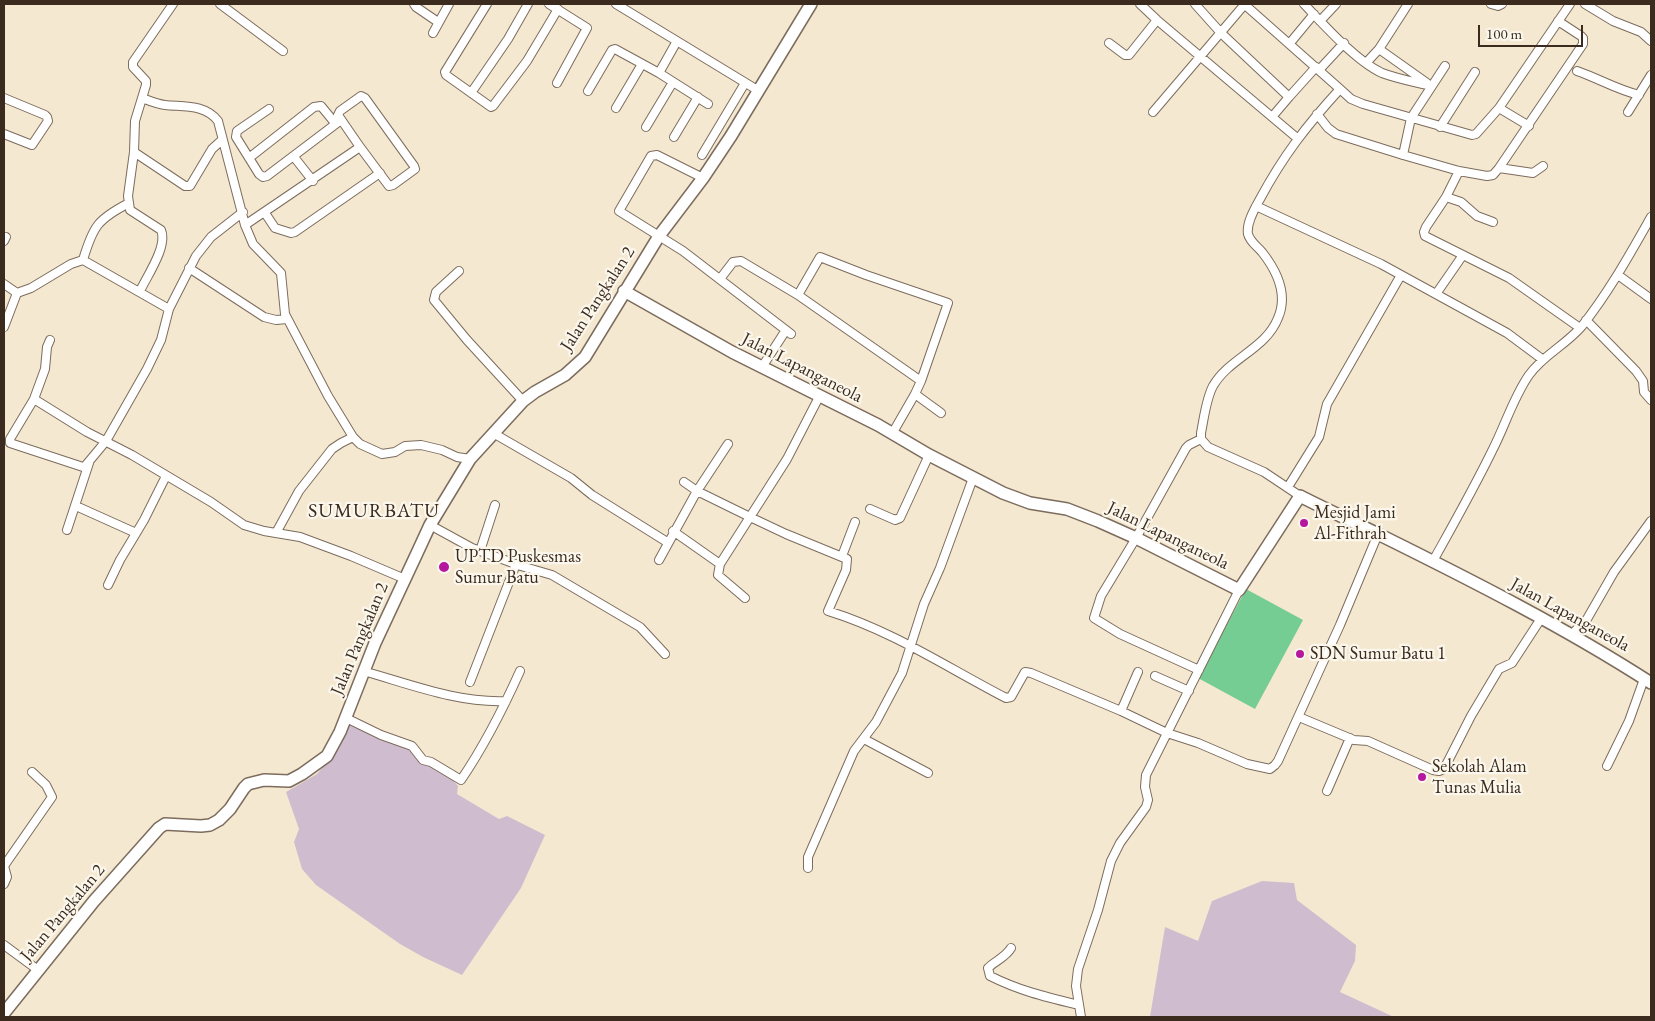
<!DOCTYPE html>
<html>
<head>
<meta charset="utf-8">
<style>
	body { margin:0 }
	#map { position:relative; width:1655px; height:1021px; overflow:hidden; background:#f5e8d1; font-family:"EB Garamond",serif }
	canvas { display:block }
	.frame { position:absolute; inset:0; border:5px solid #3b2a1e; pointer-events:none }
	.scale { position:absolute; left:1478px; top:25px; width:105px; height:22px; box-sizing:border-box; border:2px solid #3b2a1e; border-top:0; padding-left:6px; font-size:15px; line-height:18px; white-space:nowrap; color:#3b2a1e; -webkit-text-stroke:4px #fbf7ec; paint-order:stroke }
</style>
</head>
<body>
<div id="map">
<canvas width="1655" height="1021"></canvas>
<div class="frame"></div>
<div class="scale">100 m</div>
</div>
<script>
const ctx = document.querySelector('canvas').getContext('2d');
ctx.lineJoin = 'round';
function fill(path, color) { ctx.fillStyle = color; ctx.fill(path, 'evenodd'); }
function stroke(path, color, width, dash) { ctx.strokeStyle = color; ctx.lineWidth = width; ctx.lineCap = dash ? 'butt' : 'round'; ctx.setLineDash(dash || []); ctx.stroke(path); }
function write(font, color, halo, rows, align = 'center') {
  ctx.font = font + ' "EB Garamond",serif'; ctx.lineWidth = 4.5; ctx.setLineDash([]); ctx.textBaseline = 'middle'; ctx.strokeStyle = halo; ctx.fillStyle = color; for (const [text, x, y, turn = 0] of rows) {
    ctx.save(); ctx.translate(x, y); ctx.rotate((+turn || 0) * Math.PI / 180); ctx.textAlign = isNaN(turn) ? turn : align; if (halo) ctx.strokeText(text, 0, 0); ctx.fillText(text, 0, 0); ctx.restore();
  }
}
fill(new Path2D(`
	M 351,722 L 412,749 L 449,776 L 458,786 L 457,794 L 499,819 L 507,816 L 545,835 L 521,888 L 462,975 L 423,957 L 400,944 L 316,885 L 302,869 L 294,842 L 299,829 L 286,792 L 317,774 L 331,758 Z
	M 1262,881 L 1294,883 L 1297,900 L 1356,945 L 1355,961 L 1340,992 L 1394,1017 L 1150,1017 L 1165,927 L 1198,941 L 1212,901 Z`), '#cfbdcf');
fill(new Path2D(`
	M 1246,589 L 1303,620 L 1255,709 L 1198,678 Z`), '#75cd93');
const street = new Path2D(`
	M 220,4 L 283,51
	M 414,4 L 416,7 L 438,22
	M 487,4 L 445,72 L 446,75 L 491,107 L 493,106 L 527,61 L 558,9
	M 549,4 L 587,28 L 557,83
	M 616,4 L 759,91
	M 1140,4 L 1157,20 L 1297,138
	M 1195,4 L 1221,33 L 1289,97 L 1272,117
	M 1244,4 L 1340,89 L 1351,99 L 1363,104 L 1472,135 L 1476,134 L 1499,108 L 1570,4
	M 1304,4 C 1324,25 1356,61 1382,73 C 1398,79 1415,82 1431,86
	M 1491,4 L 1498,6 L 1502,4
	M 1585,4 L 1613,21 L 1641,32 L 1651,41
	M 1320,21 L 1336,4
	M 433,33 L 449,4
	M 1109,43 L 1125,55 L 1129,55 L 1157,20
	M 1290,43 L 1314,14
	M 1379,49 L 1427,83
	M 1366,63 L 1379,49 L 1408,4
	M 1319,70 L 1344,43
	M 1577,71 C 1600,79 1615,89 1639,95
	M 659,73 L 677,41
	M 588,91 L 612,50 L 615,49 L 659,73 L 708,104
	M 471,93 L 508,39 L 528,4
	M 1289,97 L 1316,67
	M 4,98 L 45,115 L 47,117 L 48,121 L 32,145 L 4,134
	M 142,98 C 150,101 157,104 165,105 C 184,107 205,104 218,121 L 245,225 L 253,244 L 281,273 L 285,314 L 328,396 L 353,437 L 360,444 L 382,454 L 395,452 L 405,446 L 421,445 L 442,450 L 457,457 L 470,459
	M 616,108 L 642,64
	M 1499,108 L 1529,126
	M 269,109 L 237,131 L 236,137 L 259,174 L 263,177 L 267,176 L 341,120
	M 1153,112 L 1245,4
	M 1628,112 L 1651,75
	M 1317,114 L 1328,128 L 1336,134 L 1403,155 L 1459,171 L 1487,176 L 1493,175 L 1499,168 L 1533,173 L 1543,166
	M 646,127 L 673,82
	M 1440,127 L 1475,72
	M 674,137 L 698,97
	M 134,152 L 185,186 L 190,186 L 212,149 L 222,140
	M 702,155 L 745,83
	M 1403,155 L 1411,118 L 1445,66
	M 294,157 L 313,181
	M 249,158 L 314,107 L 321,106 L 335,123
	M 1499,168 L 1583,44 L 1583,38 L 1581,36 L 1558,21
	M 1459,171 L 1446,197 L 1426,227 L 1424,232 L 1425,236 L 1509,278 L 1580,328
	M 703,178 L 657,155 L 651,156 L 619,211 L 683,251 L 791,334
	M 1446,197 L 1461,202 L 1477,216 L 1493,222
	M 1256,206 L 1381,264 L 1507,333 L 1542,359
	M 265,213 L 275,228 L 291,233 L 295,232 L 380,173
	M 245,225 L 360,147 L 389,186 L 393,185 L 415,169 L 414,166 L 365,98 L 361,96 L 340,111 L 338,115 L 360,147
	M 4,241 L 6,237
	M 83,260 C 93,226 98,219 129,203
	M 189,268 L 264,317 L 276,320 L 287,319
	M 459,271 L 436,292 L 434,300 L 467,340 L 523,401
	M 1618,275 L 1651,299
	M 720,279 L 733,262 L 741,261 L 798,295 L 921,381 L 915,394 L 941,413
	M 4,284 L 17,293
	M 140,291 C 147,276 168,246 161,230 L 130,210 L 128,196 L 134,152 L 135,121 L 146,85 L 146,81 L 133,67 L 133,62 L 173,4
	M 17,293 L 31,288 L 71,264 L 83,260 L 169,309 L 161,340 L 147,369 L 106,441 L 86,465 L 83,467 L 10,443 L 10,439 L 34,399 L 87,432 L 132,455 L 211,502 L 244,525 L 264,531 L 300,537 L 351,556 L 405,579
	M 1436,294 L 1463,255
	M 798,295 L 820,257 L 866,275 L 948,303 L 921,381
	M 169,309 L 196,256 L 211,237 L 243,212
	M 1586,320 L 1636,371 L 1643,381 L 1644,392 L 1651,400
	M 4,327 L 17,293
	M 762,367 L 786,330
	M 34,399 L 45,369 L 47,347 L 50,340
	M 493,433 L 571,478 L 592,495 L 667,542
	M 892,434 L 915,394
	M 684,482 L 697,491 L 750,517 L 787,459 L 819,397
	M 1288,487 L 1319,437 L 1327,404 L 1401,275
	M 1300,496 L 1264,472 L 1208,447 L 1201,439 L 1201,433 C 1204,418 1206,399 1213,386 C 1229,358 1266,349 1278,318 C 1288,295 1277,271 1262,252 C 1257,246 1250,242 1248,234 C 1246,223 1255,208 1260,199 C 1283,156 1307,125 1340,89
	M 76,506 L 136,533
	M 870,509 L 895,520 L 900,518 L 929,455
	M 430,525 L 472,548 L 521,566 L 552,575 L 640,627 L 665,654
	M 67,530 L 89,463
	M 673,531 L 720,564
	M 276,533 L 299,491 L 332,449 L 341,443 L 353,437
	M 480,551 L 495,505
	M 842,556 L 855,522
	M 659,560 L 697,491 L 728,444
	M 1433,561 C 1453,525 1474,488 1492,451 C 1505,426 1513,398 1529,375 C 1543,355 1566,345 1582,326 C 1609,292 1630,254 1651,217
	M 108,585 L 120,560 L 144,520 L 166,476
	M 745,598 L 718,575 L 720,564 L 750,517 L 786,534 L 847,559 L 846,570 L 828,611 C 893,631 946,667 1006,698 L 1011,697 L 1025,672 L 1031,673 L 1121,711 L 1167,733 L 1198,743 L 1247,764 L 1270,769 L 1275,765 L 1278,761 L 1340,625 L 1378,534
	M 1572,634 L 1587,619 L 1614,572 L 1651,521
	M 1199,670 L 1120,634 L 1094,618 L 1101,596 L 1136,538 L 1186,448 L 1189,445 L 1201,439
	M 363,671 C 410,684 457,703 506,701
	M 1155,676 L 1189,691
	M 470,682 L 516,564
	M 1121,711 L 1138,672
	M 1299,717 L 1354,740 L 1368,741 L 1433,770 L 1439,771 L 1444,769 L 1471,716 L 1499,669 L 1512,663 L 1542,617
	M 346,718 L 381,735 L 412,746 L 423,760 L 431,762 L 461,780 C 484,746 503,709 520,671
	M 864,739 L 928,773
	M 1607,766 L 1629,721 L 1644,679
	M 1327,791 L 1350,738
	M 808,868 L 808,857 L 854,751 L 876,722 L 902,673 L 924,604 L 940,568 L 973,478
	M 4,884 L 7,877 L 4,866 L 52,797 L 46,785 L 32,772
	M 4,945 L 38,970
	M 1011,948 C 1006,957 995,961 988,968 L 990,976 C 1020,991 1046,997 1079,1005
	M 1081,1017 L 1076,986 L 1078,969 L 1098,910 L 1111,861 L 1120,843 L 1146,807 L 1148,800 L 1145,787 L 1146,775 L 1239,590`);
const secondary = new Path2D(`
	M 624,291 L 732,352 L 878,425 L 929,455 L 1003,493 L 1030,503 L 1067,509 L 1098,521 L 1136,538 L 1239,590 L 1300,496 C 1325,509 1352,521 1378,534 C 1471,580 1564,627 1651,683
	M 4,1013 L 94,901 L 159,828 L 165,824 L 201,826 L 210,825 L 219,820 L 230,809 L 244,788 L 248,784 L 264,780 L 289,781 L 302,774 L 327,756 L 340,732 L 375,643 L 418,551 L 430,525 L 470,459 L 523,401 L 535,392 L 565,375 L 585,357 L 659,236 L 703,178 L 731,136 L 811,4`);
stroke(street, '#7c6c5d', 10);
stroke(secondary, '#7c6c5d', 14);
stroke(street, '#fff', 8);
stroke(secondary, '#fff', 11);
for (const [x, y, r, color] of [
	[1304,523,5,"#b5179e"],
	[444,567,6,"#b5179e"],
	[1300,654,5,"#b5179e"],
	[1422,777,5,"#b5179e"]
]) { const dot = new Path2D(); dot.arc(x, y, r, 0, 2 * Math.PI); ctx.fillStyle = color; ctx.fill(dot); stroke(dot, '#fbf7ec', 2); }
write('18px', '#3b2a1e', '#fbf7ec', [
	["Jalan Pangkalan 2",598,299,-57],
	["Jalan Lapanganeola",802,368,27],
	["Jalan Lapanganeola",1168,536,26],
	["Jalan Lapanganeola",1570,615,29],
	["Jalan Pangkalan 2",360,639,-67],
	["Jalan Pangkalan 2",63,913,-50]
]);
write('18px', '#3b2a1e', '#fbf7ec', [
	["Mesjid Jami",1314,513],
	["Al-Fithrah",1314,534],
	["UPTD Puskesmas",455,557],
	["Sumur Batu",455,578],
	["SDN Sumur Batu 1",1310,654],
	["Sekolah Alam",1432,767],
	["Tunas Mulia",1432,788]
], 'left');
ctx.letterSpacing = '1px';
write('20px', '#3b2a1e', '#fbf7ec', [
	["SUMURBATU",374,512]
]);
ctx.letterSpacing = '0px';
</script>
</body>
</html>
